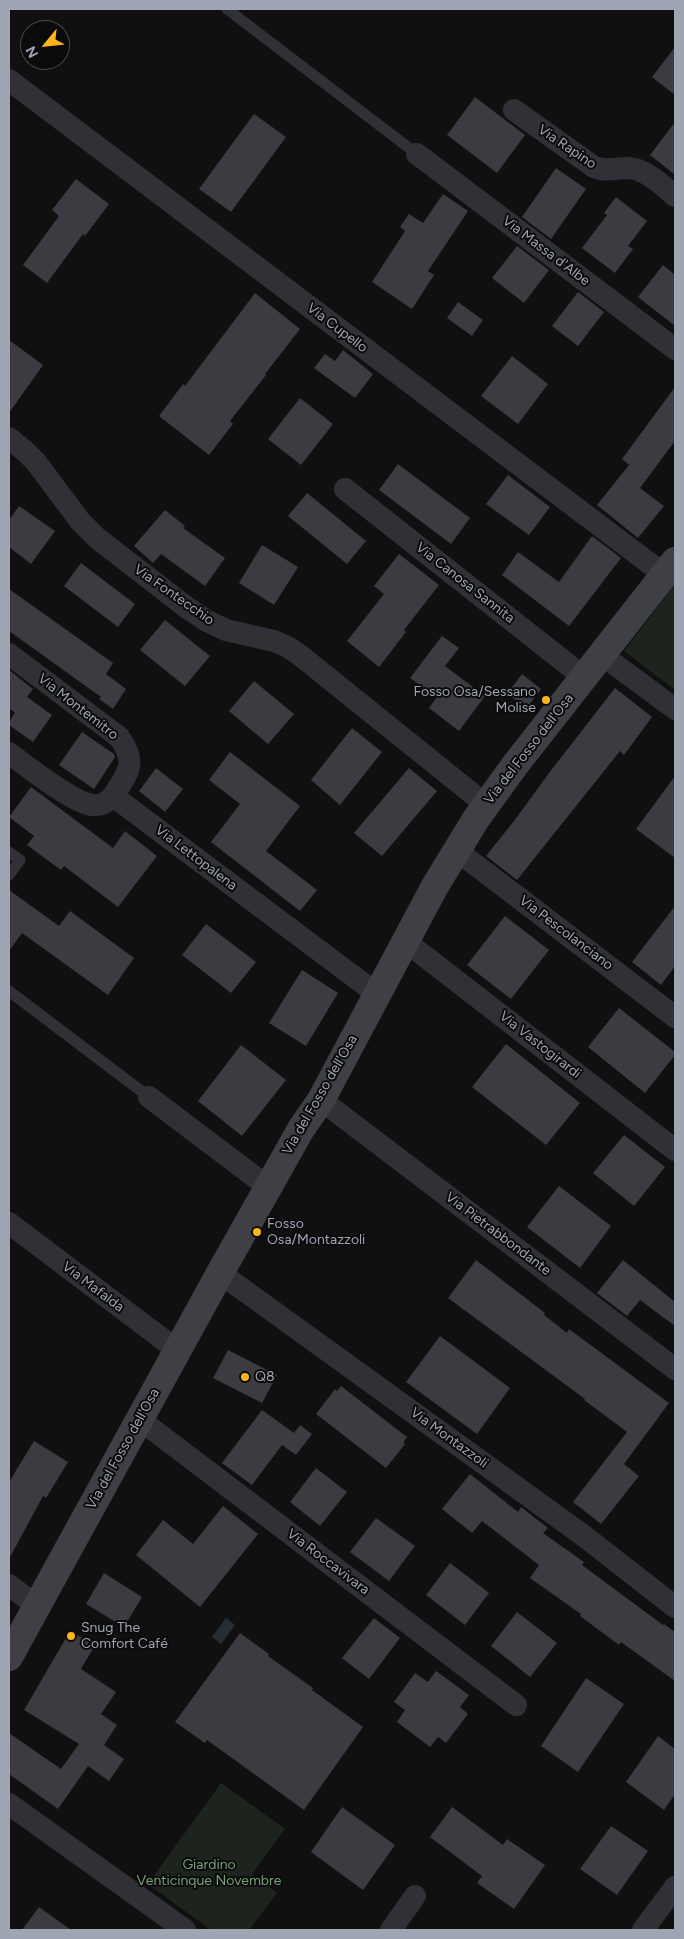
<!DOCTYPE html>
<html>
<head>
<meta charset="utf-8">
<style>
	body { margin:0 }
	#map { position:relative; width:684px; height:1939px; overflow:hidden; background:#101011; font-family:Figtree,sans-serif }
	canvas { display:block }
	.frame { position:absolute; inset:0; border:10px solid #a0a5b3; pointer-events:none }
	.north { position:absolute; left:20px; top:20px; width:50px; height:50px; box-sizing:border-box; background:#0b0b0c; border:1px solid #47494f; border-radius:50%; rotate:242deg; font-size:14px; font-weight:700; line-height:20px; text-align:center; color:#a0a5b3 }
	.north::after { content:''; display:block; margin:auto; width:18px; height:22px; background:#fdb41c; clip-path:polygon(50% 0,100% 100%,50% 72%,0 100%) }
</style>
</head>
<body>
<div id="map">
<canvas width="684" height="1939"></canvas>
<div class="frame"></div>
<div class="north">N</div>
</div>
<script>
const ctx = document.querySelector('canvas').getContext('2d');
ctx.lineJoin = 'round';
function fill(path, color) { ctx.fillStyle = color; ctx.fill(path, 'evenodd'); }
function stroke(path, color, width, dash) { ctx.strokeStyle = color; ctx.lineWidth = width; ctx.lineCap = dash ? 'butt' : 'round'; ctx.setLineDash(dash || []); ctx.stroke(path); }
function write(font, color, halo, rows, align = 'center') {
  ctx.font = font + ' Figtree,sans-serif'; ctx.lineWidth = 4; ctx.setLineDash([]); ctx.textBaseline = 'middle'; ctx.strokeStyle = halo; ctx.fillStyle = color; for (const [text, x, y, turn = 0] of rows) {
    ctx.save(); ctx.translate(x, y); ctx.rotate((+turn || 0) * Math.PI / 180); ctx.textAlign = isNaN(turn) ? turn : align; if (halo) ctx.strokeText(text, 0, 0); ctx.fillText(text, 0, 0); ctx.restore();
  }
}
fill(new Path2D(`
	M 675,584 L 675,690 L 624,651 Z
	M 221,1783 L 285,1829 L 252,1874 L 277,1893 L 249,1930 L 211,1930 L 148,1884 Z`), '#1c241d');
fill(new Path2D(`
	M 226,1618 L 235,1625 L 221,1644 L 212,1637 Z`), '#262e35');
fill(new Path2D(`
	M 675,47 L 675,95 L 652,77 Z
	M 475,97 L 525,135 L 497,173 L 447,135 Z
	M 254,114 L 286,137 L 231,212 L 199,189 Z
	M 675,122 L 675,175 L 650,155 Z
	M 556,168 L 586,189 L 551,239 L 522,217 Z
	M 76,179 L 109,204 L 85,236 L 83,234 L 47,283 L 23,265 L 59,216 L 52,210 Z
	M 443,194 L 468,211 L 428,271 L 434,275 L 412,309 L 372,282 L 405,231 L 400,227 L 409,214 L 423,223 Z
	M 616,197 L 647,221 L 628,246 L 633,249 L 615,273 L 582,248 L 607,215 L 604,213 Z
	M 517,246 L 549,270 L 524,303 L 492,278 Z
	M 663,265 L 675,275 L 675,326 L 638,297 Z
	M 578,292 L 604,312 L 578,346 L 552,326 Z
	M 255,293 L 300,329 L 265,374 L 266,375 L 230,421 L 233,424 L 209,455 L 159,416 L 183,384 L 185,386 Z
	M 458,302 L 483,320 L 472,336 L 447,318 Z
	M 9,340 L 43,365 L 9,413 Z
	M 343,350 L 373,374 L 355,398 L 314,368 L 325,354 L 335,361 Z
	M 512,356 L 548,384 L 518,424 L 481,396 Z
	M 675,387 L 675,441 L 640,488 L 664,506 L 638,538 L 597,505 L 629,465 L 622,459 Z
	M 300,398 L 333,424 L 301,465 L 268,439 Z
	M 398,464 L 470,518 L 451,544 L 379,490 Z
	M 508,475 L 550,507 L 529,535 L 486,504 Z
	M 307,493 L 366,541 L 347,564 L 288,516 Z
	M 19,506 L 55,531 L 31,564 L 9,547 L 9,520 Z
	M 165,510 L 185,526 L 183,528 L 225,558 L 205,586 L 161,554 L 153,563 L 134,546 Z
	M 592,536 L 621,558 L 569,626 L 502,575 L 518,552 L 559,582 Z
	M 262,545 L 298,567 L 274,605 L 239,583 Z
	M 399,554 L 439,585 L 404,630 L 406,632 L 379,667 L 347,641 L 384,594 L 374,586 Z
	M 81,563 L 135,604 L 118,627 L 64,586 Z
	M 9,589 L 113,663 L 106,674 L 126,689 L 113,709 L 99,699 L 101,697 L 9,631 Z
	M 165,620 L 210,656 L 185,686 L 140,650 Z
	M 442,636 L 459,648 L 445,666 L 485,696 L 459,731 L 429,708 L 437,697 L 410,678 Z
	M 9,670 L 33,689 L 27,697 L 52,715 L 33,742 L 9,725 L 9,722 L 15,713 L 9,708 Z
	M 522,674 L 541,689 L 527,708 L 507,694 Z
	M 254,681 L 294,714 L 268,744 L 229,711 Z
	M 615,688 L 652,717 L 624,755 L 620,751 L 517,880 L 486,856 L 514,821 L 549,773 Z
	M 352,728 L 382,752 L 340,805 L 311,780 Z
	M 82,732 L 114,754 L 115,757 L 94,789 L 59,765 Z
	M 230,752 L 300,806 L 266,851 L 317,890 L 300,911 L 211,842 L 240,804 L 209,780 Z
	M 156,768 L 183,789 L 165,812 L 139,791 Z
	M 409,768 L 437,791 L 382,856 L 354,833 Z
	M 675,776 L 675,858 L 636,829 Z
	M 31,787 L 113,848 L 125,831 L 157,856 L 118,907 L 64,866 L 61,870 L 27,845 L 34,836 L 9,817 Z
	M 9,890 L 59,926 L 70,911 L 134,958 L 108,995 L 22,933 L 9,951 Z
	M 675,906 L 675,966 L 661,985 L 632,962 Z
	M 505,916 L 549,950 L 511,999 L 467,965 Z
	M 206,924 L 256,962 L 231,993 L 182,955 Z
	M 302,970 L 338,993 L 306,1046 L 269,1023 Z
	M 619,1008 L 675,1052 L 675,1055 L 645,1093 L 588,1047 Z
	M 506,1044 L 580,1103 L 546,1145 L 472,1087 Z
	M 241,1045 L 286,1080 L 242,1136 L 198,1101 Z
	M 624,1135 L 665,1167 L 634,1206 L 593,1173 Z
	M 559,1186 L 611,1226 L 580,1268 L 527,1227 Z
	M 476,1260 L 545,1313 L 544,1315 L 567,1333 L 569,1329 L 669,1403 L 624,1464 L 639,1476 L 601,1524 L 573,1502 L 627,1432 L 584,1400 L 585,1399 L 448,1298 Z
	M 623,1260 L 675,1302 L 675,1326 L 640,1300 L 627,1316 L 597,1293 Z
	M 440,1336 L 510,1388 L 477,1434 L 406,1382 Z
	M 228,1350 L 277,1375 L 262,1403 L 213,1378 Z
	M 341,1386 L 407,1437 L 403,1443 L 405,1444 L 386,1468 L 316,1414 L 335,1389 L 337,1391 Z
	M 262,1410 L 294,1433 L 300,1425 L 312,1434 L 296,1455 L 282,1445 L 252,1485 L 222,1463 Z
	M 34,1441 L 68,1462 L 46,1498 L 43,1496 L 9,1559 L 9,1482 Z
	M 316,1468 L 347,1492 L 320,1526 L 290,1502 Z
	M 470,1474 L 518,1512 L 521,1507 L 548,1528 L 543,1533 L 584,1562 L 582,1565 L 663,1625 L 664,1624 L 675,1632 L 675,1681 L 621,1642 L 619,1645 L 580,1616 L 581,1614 L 530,1578 L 539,1565 L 482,1521 L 472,1533 L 442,1509 Z
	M 223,1506 L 258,1534 L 200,1607 L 136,1555 L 163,1520 L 193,1544 Z
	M 376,1518 L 415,1546 L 389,1581 L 350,1552 Z
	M 450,1563 L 489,1593 L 465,1625 L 426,1595 Z
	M 104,1573 L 142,1597 L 124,1627 L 86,1604 Z
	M 517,1612 L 557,1643 L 530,1677 L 491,1646 Z
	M 374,1618 L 400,1638 L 369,1679 L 342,1658 Z
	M 70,1631 L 95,1645 L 81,1669 L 116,1692 L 101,1714 L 117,1725 L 104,1745 L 124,1759 L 109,1781 L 88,1766 L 58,1809 L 9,1774 L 9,1733 L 61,1769 L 79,1744 L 24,1710 Z
	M 240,1633 L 269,1654 L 268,1656 L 313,1688 L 312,1690 L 363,1727 L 304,1810 L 207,1740 L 205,1743 L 175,1722 Z
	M 436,1671 L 469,1695 L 460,1707 L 468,1714 L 446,1743 L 438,1737 L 430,1747 L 397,1722 L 405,1710 L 394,1702 L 415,1673 L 428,1682 Z
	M 586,1678 L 624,1704 L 578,1772 L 541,1746 Z
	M 658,1736 L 675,1749 L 675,1794 L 664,1810 L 626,1782 Z
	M 342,1807 L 395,1845 L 363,1890 L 311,1852 Z
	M 452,1807 L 503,1845 L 507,1839 L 545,1865 L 514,1909 L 477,1883 L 482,1876 L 430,1837 Z
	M 611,1826 L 648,1851 L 617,1895 L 580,1869 Z
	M 39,1907 L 71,1930 L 22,1930 Z`), '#3b3b41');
stroke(new Path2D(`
	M 227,9 L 417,154
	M 9,852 L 20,860 L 9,875
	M 9,991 L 149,1097`), '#303136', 11);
stroke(new Path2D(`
	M 9,80 L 665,575
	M 514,110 L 594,167 C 606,172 616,168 628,168 C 646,169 662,185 675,196
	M 417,154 L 675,349
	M 9,438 L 26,452 L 36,462 L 80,521 L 97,538 L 186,607 L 207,621 L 226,630 L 274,641 L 288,647 L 301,656 L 485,804
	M 345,489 L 585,678
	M 9,654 L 119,737 C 138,763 128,773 113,796
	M 602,655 L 675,709
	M 9,753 C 26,766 72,802 92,805 C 101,806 107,803 113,796 L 377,994
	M 456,850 L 675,1017
	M 405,941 L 675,1150
	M 149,1097 L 268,1187
	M 321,1100 L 675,1369
	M 9,1223 L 177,1350
	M 220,1273 L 584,1536 L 675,1607
	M 139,1419 L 516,1705
	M 9,1585 L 37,1606
	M 9,1804 L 185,1930
	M 391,1930 L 415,1896
	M 643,1930 L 675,1887`), '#303136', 22);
stroke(new Path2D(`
	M 9,1657 L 220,1273 L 301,1129 L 321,1100 L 435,886 L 476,819 L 515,765 L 675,561`), '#3e4046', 28);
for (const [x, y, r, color] of [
	[546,700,5,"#fdb41c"],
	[257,1232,5,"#fdb41c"],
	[245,1377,5,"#fdb41c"],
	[71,1636,5,"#fdb41c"]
]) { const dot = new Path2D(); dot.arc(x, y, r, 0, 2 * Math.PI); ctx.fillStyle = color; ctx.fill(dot); stroke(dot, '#0b0b0c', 2); }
write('14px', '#a0a5b3', '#0b0b0c', [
	["Via Rapino",567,147,34],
	["Via Massa d'Albe",546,251,37],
	["Via Cupello",337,328,37],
	["Via Canosa Sannita",465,583,38],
	["Via Fontecchio",174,595,35],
	["Via Montemitro",78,707,38],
	["Via del Fosso dell'Osa",529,749,-52],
	["Via Lettopalena",196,858,37],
	["Via Pescolanciano",566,933,37],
	["Via Vastogirardi",540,1045,38],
	["Via del Fosso dell'Osa",320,1095,-60],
	["Via Pietrabbondante",498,1234,37],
	["Via Mafalda",93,1287,37],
	["Via Montazzoli",449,1438,36],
	["Via del Fosso dell'Osa",123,1449,-61],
	["Via Roccavivara",328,1562,37]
]);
write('14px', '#a0a5b3', '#0b0b0c', [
	["Fosso Osa/Sessano",536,692,"right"],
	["Molise",536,708,"right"],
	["Fosso",267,1224],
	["Osa/Montazzoli",267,1240],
	["Q8",255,1377],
	["Snug The",81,1628],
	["Comfort Café",81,1644]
], 'left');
write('14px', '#75a078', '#0b0b0c', [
	["Giardino",209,1865],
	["Venticinque Novembre",209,1881]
]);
</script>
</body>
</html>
